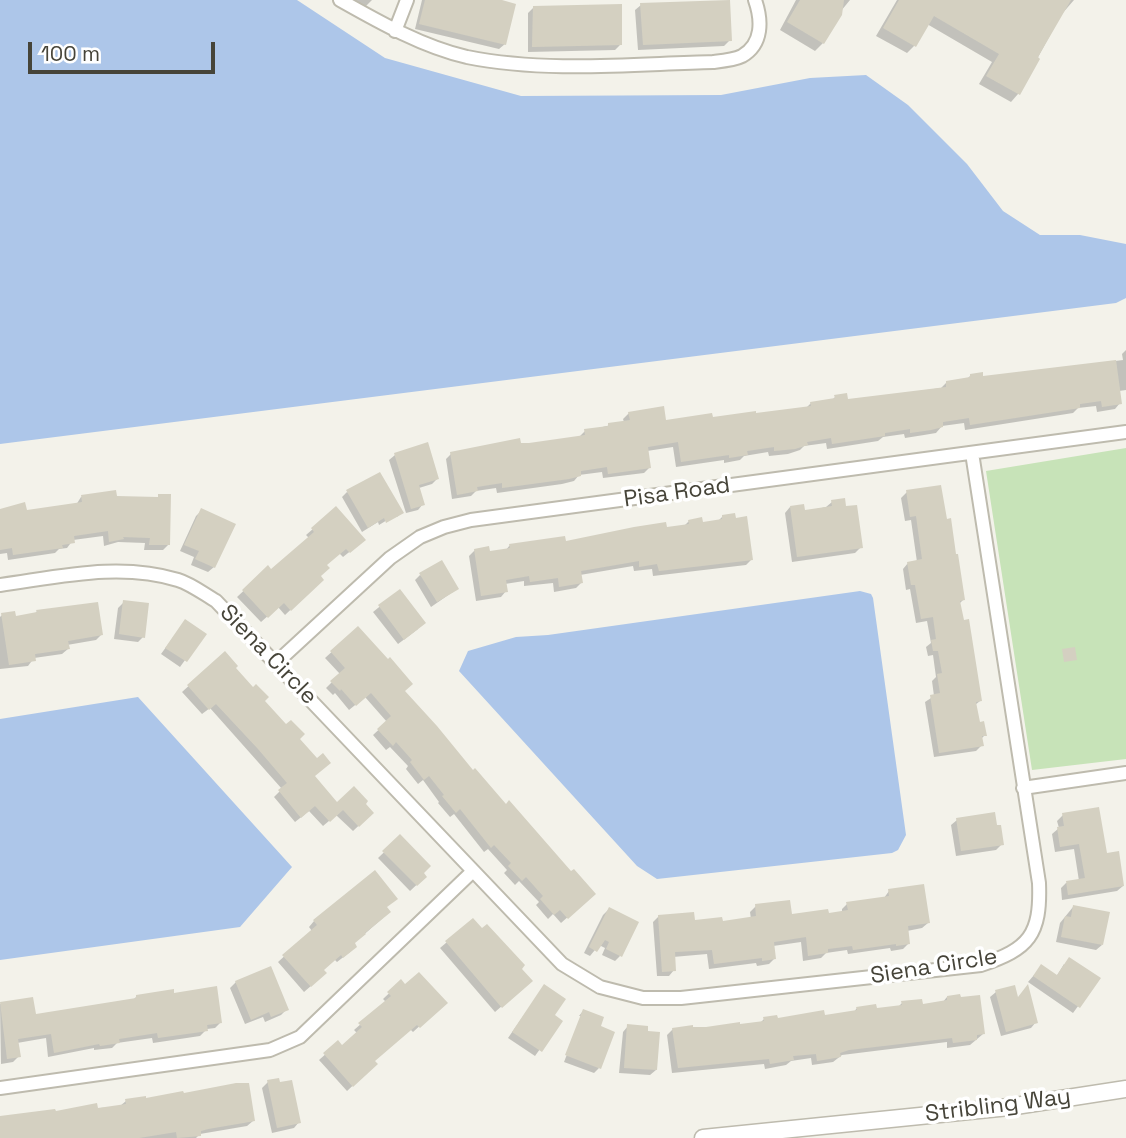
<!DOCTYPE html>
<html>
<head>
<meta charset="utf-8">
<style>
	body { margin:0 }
	#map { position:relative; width:1126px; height:1138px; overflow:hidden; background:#f3f2ea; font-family:"Space Grotesk",sans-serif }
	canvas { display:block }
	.scale { position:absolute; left:28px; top:42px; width:187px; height:32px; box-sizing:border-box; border:4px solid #464439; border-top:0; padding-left:9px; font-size:21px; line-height:24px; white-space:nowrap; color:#464439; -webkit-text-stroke:5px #fff; paint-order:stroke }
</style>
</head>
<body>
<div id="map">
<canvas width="1126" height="1138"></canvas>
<div class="scale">100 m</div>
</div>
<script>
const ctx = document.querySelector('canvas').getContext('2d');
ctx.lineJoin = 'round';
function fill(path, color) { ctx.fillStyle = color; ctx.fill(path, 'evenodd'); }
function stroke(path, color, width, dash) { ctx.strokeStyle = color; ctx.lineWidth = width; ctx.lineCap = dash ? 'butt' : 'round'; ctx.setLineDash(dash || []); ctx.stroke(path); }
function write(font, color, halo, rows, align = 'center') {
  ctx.font = font + ' "Space Grotesk",sans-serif'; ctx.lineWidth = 7; ctx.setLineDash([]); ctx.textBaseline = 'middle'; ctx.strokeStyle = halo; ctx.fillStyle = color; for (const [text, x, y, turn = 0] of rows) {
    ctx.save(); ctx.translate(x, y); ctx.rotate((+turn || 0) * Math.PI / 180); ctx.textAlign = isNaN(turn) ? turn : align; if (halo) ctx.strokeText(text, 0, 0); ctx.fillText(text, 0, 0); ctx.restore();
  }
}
fill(new Path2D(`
	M 1126,448 L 1126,759 L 1032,770 L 986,471 Z`), '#c7e3b8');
fill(new Path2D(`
	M 0,0 L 297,0 L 385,58 L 521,96 L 721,95 L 810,78 L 866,75 L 908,105 L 967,164 L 1003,211 L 1040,235 L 1080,235 L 1126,244 L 1126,298 L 1116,303 L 0,444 Z
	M 860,591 L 871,594 L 873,598 L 906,835 L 898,850 L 892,853 L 657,879 L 637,866 L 459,671 L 468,651 L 516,637 L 548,635 Z
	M 138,697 L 292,867 L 240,927 L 0,960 L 0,719 Z`), '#adc6e9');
fill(new Path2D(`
	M 354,0 L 372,0 L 364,8 Z
	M 422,0 L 493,0 L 505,44 L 499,49 L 415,29 Z
	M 796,0 L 850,0 L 841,11 L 823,43 L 815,51 L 780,30 Z
	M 897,0 L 1074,0 L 1061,15 L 1018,94 L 1011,102 L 979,84 L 992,62 L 927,24 L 914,46 L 907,53 L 876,36 Z
	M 641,5 L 730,40 L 724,46 L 638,50 L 635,10 Z
	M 534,7 L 620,45 L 615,50 L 528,52 L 528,13 Z
	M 1126,350 L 1126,390 L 1119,391 L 1120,403 L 1115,409 L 1097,412 L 1096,406 L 1078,408 L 1073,413 L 965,430 L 964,423 L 942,426 L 936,433 L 924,435 L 905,438 L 904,434 L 883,437 L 878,441 L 827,449 L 826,443 L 804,446 L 800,450 L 788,454 L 769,456 L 768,452 L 744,456 L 740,460 L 724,463 L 724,460 L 676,467 L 673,447 L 647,451 L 649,468 L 644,473 L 603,478 L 602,472 L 579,475 L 574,481 L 562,484 L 497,493 L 496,488 L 476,491 L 471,496 L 452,499 L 446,459 L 451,454 L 579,437 L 585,431 L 624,422 L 623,419 L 629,413 L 664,422 L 755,415 L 806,408 L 811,403 L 832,400 L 835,397 L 847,401 L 941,388 L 946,383 L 966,380 L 970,376 L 982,378 L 1123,360 L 1122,354 Z
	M 395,455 L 437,479 L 432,484 L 419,488 L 423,504 L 418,510 L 406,513 L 389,460 Z
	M 347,492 L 401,513 L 397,517 L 397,514 L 379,525 L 378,522 L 362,532 L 342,497 Z
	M 907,492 L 964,599 L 959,604 L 980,701 L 975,705 L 978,724 L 985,735 L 981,739 L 982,745 L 976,751 L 934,757 L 925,702 L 934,696 L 932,681 L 936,677 L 933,655 L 928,656 L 926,647 L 931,643 L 927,621 L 916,623 L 910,589 L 906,590 L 903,569 L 908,563 L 917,562 L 911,520 L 905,521 L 901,498 Z
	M 159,496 L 169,544 L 163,550 L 144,550 L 145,543 L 118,542 L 104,546 L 103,536 L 73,540 L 67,548 L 59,549 L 55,553 L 8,560 L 7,553 L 0,554 L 0,511 L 25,512 L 76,505 L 81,497 L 156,499 Z
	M 832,502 L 861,547 L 855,553 L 792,562 L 785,513 L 790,507 L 803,512 L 826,507 Z
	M 336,509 L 358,545 L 343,557 L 339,553 L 325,565 L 319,576 L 322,580 L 285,615 L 278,607 L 261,622 L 237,597 L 268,568 L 271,571 L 309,538 L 306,535 Z
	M 202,510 L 214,567 L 208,572 L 191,565 L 194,557 L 180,551 L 196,516 Z
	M 723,516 L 751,560 L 746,565 L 653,576 L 652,569 L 634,571 L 633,566 L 580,575 L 581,583 L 576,588 L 554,592 L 553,583 L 524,586 L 524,581 L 505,584 L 506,591 L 501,597 L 476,601 L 469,556 L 475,550 L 488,553 L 505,551 L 510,545 L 564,543 L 684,526 L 689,521 L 701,524 L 718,521 Z
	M 420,575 L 457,589 L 431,607 L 415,580 Z
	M 399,591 L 418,629 L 398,644 L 373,612 Z
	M 124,602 L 143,637 L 138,642 L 114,639 L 118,608 Z
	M 37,611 L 101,635 L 96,640 L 67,645 L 68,649 L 62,654 L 34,658 L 28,666 L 0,669 L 0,617 L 2,615 L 15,618 L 34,615 Z
	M 185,621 L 204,634 L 180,667 L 161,654 Z
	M 358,628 L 403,692 L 472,773 L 588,899 L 561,923 L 553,914 L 548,919 L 536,905 L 539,902 L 519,881 L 515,885 L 504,873 L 507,870 L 488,849 L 484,852 L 454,814 L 450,817 L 438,803 L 439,802 L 423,780 L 418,784 L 406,769 L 408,766 L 390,747 L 386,750 L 373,735 L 387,722 L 365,697 L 349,710 L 335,693 L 333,695 L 326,688 L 340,674 L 325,658 Z
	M 225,653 L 234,668 L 298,739 L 313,776 L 337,804 L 363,804 L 372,813 L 353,831 L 336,815 L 323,826 L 309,811 L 295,822 L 274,797 L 282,789 L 210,708 L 202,714 L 182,692 Z
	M 1063,815 L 1105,855 L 1123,886 L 1117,891 L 1062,900 L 1061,888 L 1066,883 L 1079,881 L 1074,849 L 1055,852 L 1052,834 L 1059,828 L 1057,821 Z
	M 957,820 L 1002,844 L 996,850 L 956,856 L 951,825 Z
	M 400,837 L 425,877 L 410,891 L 378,858 Z
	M 889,891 L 928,923 L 922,928 L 907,931 L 908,944 L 903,949 L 891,951 L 890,948 L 848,954 L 847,950 L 826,953 L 821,958 L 803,961 L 801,942 L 773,946 L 774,959 L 769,964 L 757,966 L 756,963 L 709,969 L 707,954 L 673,957 L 674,970 L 669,976 L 657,976 L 653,922 L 659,916 L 693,922 L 721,923 L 751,919 L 750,912 L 756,906 L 791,916 L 827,915 L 842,913 L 842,909 L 847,904 L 884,898 Z
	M 1073,907 L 1102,945 L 1096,950 L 1056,942 L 1060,923 Z
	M 609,909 L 620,956 L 615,961 L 602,955 L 605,948 L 599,945 L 590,956 L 584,953 L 603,915 Z
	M 383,918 L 353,944 L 350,952 L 337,962 L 334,959 L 322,970 L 319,979 L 304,992 L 278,962 L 312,931 L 309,927 L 314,921 Z
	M 473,920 L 519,969 L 525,986 L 495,1012 L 440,948 Z
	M 1064,964 L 1098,979 L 1073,1013 L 1028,982 L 1041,967 L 1056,977 Z
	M 236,982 L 287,1009 L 281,1015 L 265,1022 L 263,1017 L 245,1024 L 230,988 Z
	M 401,982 L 405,987 L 445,1003 L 413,1032 L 410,1029 L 373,1061 L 376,1064 L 347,1091 L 319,1060 L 338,1043 L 342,1047 L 357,1033 L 354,1030 L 386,1002 L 383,999 Z
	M 544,986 L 552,1016 L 560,1021 L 535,1056 L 508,1038 Z
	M 1027,987 L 1036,1022 L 1031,1028 L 1001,1036 L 990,997 L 996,992 L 1017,999 Z
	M 173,995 L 220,1023 L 215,1028 L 207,1029 L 200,1036 L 153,1043 L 152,1038 L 117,1043 L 112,1048 L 94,1050 L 94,1048 L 48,1057 L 46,1038 L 17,1043 L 19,1056 L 13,1062 L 1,1064 L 0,1004 L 32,999 L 35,1017 L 133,1000 L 137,996 Z
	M 947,997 L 983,1034 L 970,1045 L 947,1048 L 947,1042 L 842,1055 L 833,1062 L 812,1065 L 811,1058 L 791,1061 L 786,1065 L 765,1069 L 764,1064 L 672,1073 L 667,1035 L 673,1029 L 739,1026 L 759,1024 L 764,1019 L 823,1016 L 853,1013 L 857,1008 L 875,1010 L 898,1007 L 902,1003 L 921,1006 L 942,1003 Z
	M 583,1011 L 598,1027 L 599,1068 L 594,1073 L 564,1062 L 582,1016 L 579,1016 Z
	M 628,1026 L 656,1070 L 650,1075 L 619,1073 L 623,1032 Z
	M 268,1082 L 299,1122 L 294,1128 L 272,1133 L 262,1088 Z
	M 126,1101 L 253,1121 L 247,1126 L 200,1134 L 196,1138 L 0,1138 L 0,1118 L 120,1106 Z`), '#0003');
fill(new Path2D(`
	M 425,0 L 502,0 L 516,4 L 506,45 L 419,24 Z
	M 730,0 L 732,41 L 643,45 L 640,3 Z
	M 800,0 L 844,0 L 842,15 L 824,44 L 787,22 Z
	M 899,0 L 1071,0 L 1038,57 L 1040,59 L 1020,95 L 986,76 L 999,54 L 934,16 L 916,47 L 883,28 Z
	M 622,4 L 622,45 L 532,47 L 533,6 Z
	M 1116,360 L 1122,404 L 1102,407 L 1101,401 L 1080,404 L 1080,408 L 970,425 L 969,418 L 943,422 L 943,427 L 931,430 L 910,433 L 910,429 L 885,433 L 885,436 L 832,444 L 831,438 L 807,442 L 808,445 L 795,449 L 774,451 L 774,447 L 747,451 L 748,455 L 729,458 L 729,455 L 681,462 L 678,442 L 648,447 L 651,468 L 608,474 L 607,467 L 581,471 L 581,476 L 569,479 L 502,488 L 502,483 L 477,487 L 478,491 L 457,495 L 450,452 L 520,438 L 521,443 L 529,443 L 585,435 L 584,429 L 608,426 L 608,423 L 630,420 L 628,412 L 664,406 L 666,420 L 712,413 L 713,417 L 756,411 L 756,413 L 811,406 L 810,402 L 835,398 L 834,395 L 847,393 L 848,399 L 946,387 L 946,381 L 970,377 L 970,374 L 983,372 L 983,376 Z
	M 428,442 L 439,479 L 419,485 L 425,505 L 411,509 L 394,453 Z
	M 380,472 L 404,513 L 386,523 L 384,518 L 368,528 L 346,490 Z
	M 941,485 L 947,519 L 951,518 L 956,554 L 958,554 L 965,600 L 960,601 L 964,620 L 969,619 L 982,701 L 976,702 L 980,722 L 984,721 L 987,736 L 982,736 L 984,746 L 939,753 L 930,695 L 940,693 L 937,674 L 942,673 L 938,651 L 933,651 L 931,640 L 936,639 L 933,617 L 921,619 L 915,585 L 911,585 L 907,562 L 922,559 L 916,516 L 910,517 L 906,490 Z
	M 116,490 L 117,496 L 158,497 L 158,494 L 171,494 L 170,545 L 149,545 L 150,538 L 123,537 L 124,539 L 109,542 L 108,531 L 74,536 L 75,543 L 62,545 L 63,548 L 13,555 L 12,548 L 0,550 L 0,509 L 25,502 L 27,510 L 82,502 L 81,495 Z
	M 845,498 L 846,506 L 857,505 L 863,548 L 797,557 L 790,506 L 804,504 L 805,510 L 832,506 L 831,500 Z
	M 336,506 L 366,540 L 350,553 L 346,549 L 327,565 L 330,568 L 321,576 L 324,580 L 291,611 L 284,603 L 268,618 L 242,590 L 268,565 L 271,569 L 314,532 L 311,528 Z
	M 201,508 L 236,524 L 215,568 L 195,559 L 199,551 L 184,545 Z
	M 735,513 L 736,518 L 747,516 L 753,560 L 659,571 L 657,564 L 639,567 L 639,561 L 581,571 L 583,583 L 559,587 L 558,578 L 530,582 L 529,576 L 506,580 L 508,592 L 481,596 L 474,549 L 489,546 L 490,551 L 510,548 L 509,544 L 565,536 L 566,541 L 634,527 L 666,522 L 667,527 L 689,524 L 688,520 L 702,517 L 703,522 L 722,519 L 722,515 Z
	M 442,560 L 459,589 L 437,602 L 419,573 Z
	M 400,589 L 426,623 L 404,640 L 378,605 Z
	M 123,600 L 149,603 L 145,638 L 119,634 Z
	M 98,602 L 103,635 L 68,641 L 70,649 L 35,654 L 36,661 L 9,665 L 1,613 L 15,611 L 16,616 L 37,612 L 36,610 Z
	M 185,619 L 207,634 L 187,662 L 165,648 Z
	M 358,626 L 388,659 L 390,657 L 413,684 L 405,691 L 437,726 L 473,770 L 475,768 L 506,804 L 509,800 L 571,871 L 574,869 L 596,894 L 568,919 L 560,910 L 554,915 L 540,899 L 543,896 L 526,877 L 522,881 L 508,866 L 511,863 L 494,845 L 491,848 L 460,809 L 456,813 L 442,796 L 444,795 L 429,776 L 424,780 L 410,762 L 412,760 L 396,742 L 393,746 L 377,729 L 391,716 L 371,693 L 356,706 L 341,689 L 340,691 L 330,681 L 345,668 L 330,651 Z
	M 1075,647 L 1077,660 L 1064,662 L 1062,649 Z
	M 225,651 L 238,666 L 236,668 L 253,687 L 256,684 L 269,697 L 265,701 L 286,724 L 291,720 L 305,734 L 300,739 L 317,758 L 323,753 L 331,763 L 315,776 L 337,802 L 354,786 L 368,801 L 366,804 L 374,813 L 359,827 L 343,810 L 330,822 L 315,806 L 301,818 L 278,790 L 287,783 L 258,749 L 216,704 L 209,710 L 187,685 Z
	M 1099,807 L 1107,853 L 1119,851 L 1124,886 L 1068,895 L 1066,881 L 1085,878 L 1079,844 L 1060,847 L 1057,827 L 1064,826 L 1062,813 Z
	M 995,812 L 997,825 L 1001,825 L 1004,845 L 961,851 L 956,818 Z
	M 400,834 L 431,866 L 424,873 L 427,877 L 417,886 L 382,851 Z
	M 375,870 L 398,899 L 387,907 L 391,912 L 365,933 L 366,934 L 355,943 L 357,947 L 343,958 L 341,955 L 324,970 L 327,973 L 311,987 L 282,955 L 317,925 L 313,920 Z
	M 924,884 L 930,923 L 908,926 L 910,944 L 896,946 L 896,944 L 853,950 L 852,946 L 828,949 L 828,953 L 808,956 L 806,937 L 774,942 L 776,959 L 762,961 L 762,958 L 714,964 L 712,950 L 675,952 L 676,971 L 662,972 L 658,915 L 694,912 L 695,920 L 722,917 L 723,921 L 756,916 L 755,904 L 790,900 L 792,914 L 828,909 L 829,913 L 848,910 L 846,902 L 889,896 L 888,889 Z
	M 1073,905 L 1110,912 L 1103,945 L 1061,937 L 1065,916 L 1071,917 Z
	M 609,907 L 639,922 L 622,957 L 606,949 L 609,942 L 605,940 L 597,952 L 589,947 Z
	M 473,918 L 482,928 L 487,924 L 525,965 L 522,969 L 533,981 L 502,1008 L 445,941 Z
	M 1069,957 L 1101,978 L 1080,1008 L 1033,976 L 1041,964 L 1057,975 Z
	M 271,966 L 289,1010 L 271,1017 L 269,1012 L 251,1020 L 235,981 Z
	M 419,972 L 448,1003 L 420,1028 L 417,1025 L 375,1061 L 378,1064 L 353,1087 L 323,1053 L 338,1040 L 342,1045 L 362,1027 L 358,1023 L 391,996 L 387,992 L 401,979 L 405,984 Z
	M 544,984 L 566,999 L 555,1015 L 563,1021 L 542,1052 L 512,1032 Z
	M 1028,984 L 1038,1023 L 1006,1032 L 995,990 L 1015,985 L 1018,997 Z
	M 217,986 L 222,1023 L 207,1025 L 208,1031 L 158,1038 L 157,1033 L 119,1039 L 120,1043 L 100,1046 L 99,1044 L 54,1053 L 51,1034 L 18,1039 L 21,1057 L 7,1059 L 0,1002 L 33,997 L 36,1014 L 136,998 L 136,995 L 174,989 L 174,993 Z
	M 960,994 L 961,997 L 980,995 L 985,1034 L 977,1035 L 977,1040 L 953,1043 L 952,1038 L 849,1050 L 840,1053 L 841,1057 L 817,1061 L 816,1054 L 793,1056 L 794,1060 L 770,1064 L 769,1059 L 678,1068 L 672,1028 L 693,1025 L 693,1027 L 706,1027 L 740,1022 L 740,1024 L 764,1021 L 763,1017 L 777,1015 L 778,1018 L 824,1010 L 825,1015 L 857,1010 L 856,1007 L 876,1004 L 877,1008 L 902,1005 L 901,1001 L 922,999 L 923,1004 L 947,1000 L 947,996 Z
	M 583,1009 L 604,1017 L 601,1026 L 615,1032 L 601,1069 L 565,1055 Z
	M 627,1024 L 648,1026 L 648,1031 L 660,1032 L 657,1070 L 624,1068 Z
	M 279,1078 L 280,1082 L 292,1080 L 301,1123 L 277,1128 L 267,1080 Z
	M 236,1083 L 249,1083 L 255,1121 L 208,1129 L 201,1131 L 201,1136 L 177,1138 L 176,1132 L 139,1138 L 0,1138 L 0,1116 L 55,1109 L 56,1111 L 97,1103 L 98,1108 L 126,1104 L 125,1099 L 146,1096 L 146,1098 L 183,1091 L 184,1093 Z`), '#d4d0c1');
const minor = new Path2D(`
	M 340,0 C 379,22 423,47 467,57 C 547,73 632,64 713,62 C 722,61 734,60 742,56 C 763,44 762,20 755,0
	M 395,31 L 407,0
	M 0,585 C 59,577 119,562 178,580 C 191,584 204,594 216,601 L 562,964 L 600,987 L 643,998 L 681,998 L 981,965 C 1029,949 1041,935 1039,883 L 972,453
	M 276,663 L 390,558 L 420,537 L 444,527 L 471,520 L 1126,432
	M 1023,788 L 1126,773
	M 0,1088 L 270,1050 L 300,1037 L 473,871`);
const tertiary = new Path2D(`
	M 703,1138 L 1009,1107 L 1126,1089`);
stroke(minor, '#bebbae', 16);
stroke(tertiary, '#bebbae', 19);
stroke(minor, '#fff', 12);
stroke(tertiary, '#fff', 16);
write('23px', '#464439', '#fff', [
	["Pisa Road",677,493,-8],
	["Siena Circle",268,655,46],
	["Siena Circle",934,967,-9],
	["Stribling Way",998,1106,-7]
]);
</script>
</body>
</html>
